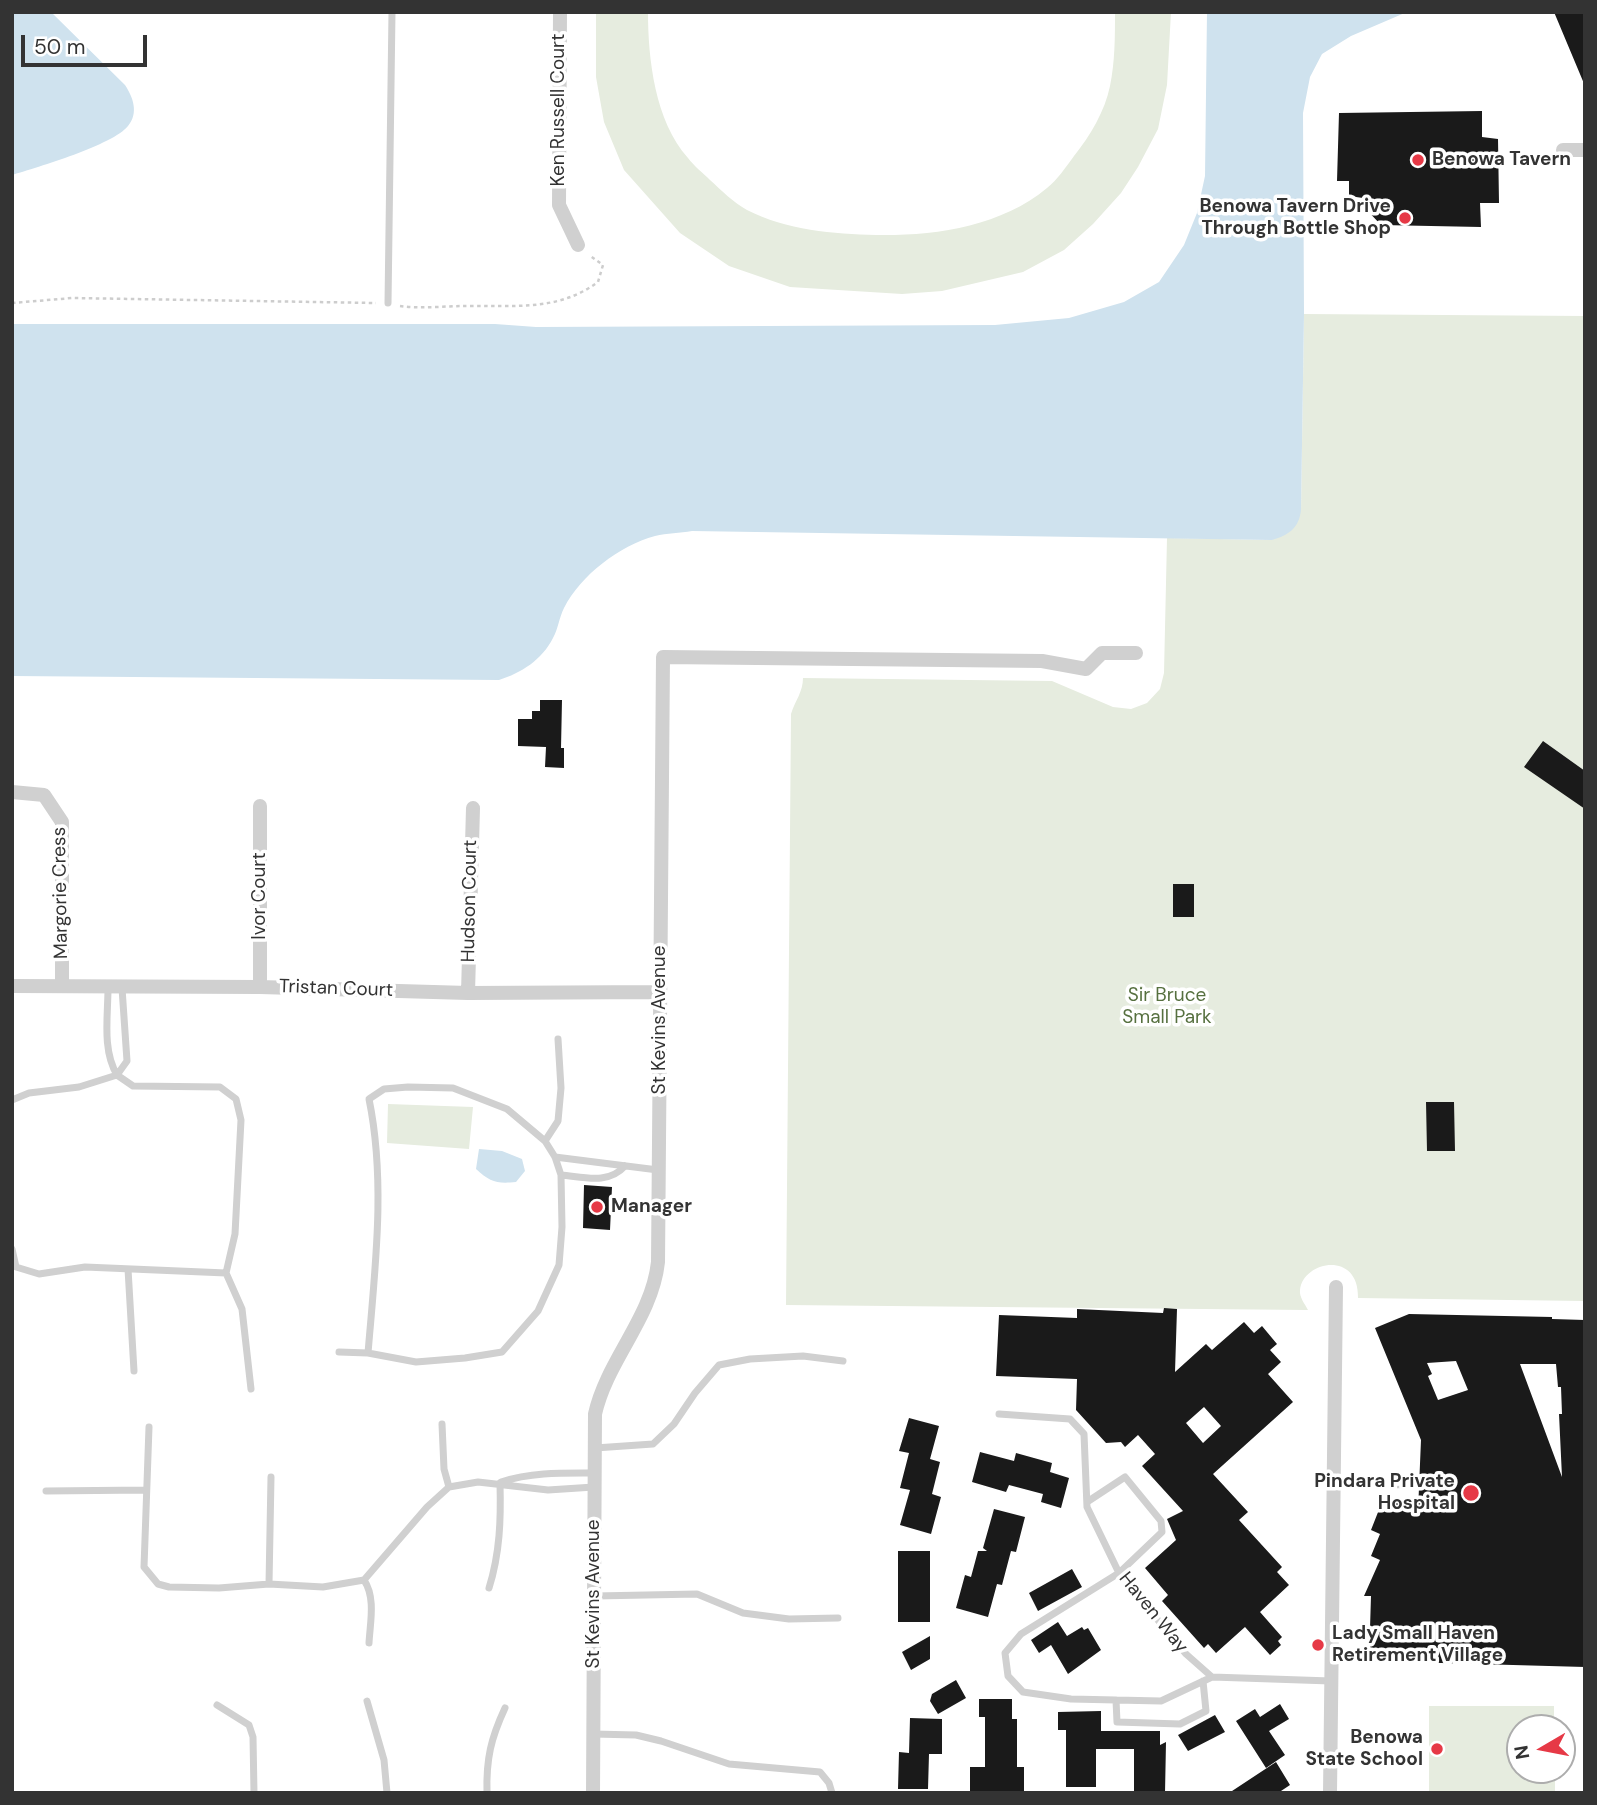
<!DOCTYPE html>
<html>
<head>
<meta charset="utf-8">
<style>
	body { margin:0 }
	#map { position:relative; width:1597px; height:1805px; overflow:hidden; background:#fff; font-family:"DM Sans",sans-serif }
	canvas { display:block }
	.frame { position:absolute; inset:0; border:14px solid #333; pointer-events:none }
	.north { position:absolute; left:1506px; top:1714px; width:70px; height:70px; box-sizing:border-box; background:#fff; border:2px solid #adadad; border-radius:50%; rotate:260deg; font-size:19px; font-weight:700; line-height:28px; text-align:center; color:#333 }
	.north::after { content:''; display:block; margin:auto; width:24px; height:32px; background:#e63946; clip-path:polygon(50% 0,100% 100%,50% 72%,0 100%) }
	.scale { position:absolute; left:21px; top:35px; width:126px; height:32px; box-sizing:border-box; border:4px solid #333; border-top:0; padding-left:9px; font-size:21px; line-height:24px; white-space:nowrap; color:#333; -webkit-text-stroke:5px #fff; paint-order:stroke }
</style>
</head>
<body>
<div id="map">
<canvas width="1597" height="1805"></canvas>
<div class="frame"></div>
<div class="north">N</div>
<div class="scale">50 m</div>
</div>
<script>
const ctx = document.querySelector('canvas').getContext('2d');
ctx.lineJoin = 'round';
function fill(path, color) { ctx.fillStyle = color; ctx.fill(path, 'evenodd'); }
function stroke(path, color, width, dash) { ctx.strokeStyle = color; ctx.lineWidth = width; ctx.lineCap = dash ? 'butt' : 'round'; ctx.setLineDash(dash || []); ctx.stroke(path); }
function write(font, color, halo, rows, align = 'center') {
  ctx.font = font + ' "DM Sans",sans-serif'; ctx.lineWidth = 7; ctx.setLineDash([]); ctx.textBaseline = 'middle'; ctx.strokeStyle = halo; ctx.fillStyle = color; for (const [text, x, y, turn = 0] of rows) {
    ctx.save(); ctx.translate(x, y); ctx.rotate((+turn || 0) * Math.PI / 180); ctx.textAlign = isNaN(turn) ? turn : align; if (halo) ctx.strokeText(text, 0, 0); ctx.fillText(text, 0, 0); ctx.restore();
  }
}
fill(new Path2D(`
	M 596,12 L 648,12 C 648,59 655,121 688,158 C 694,166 703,173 710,180 C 721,190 734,203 747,210 C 786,230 834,234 876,235 C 934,236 1000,227 1047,188 C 1057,180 1066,167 1074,156 C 1090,136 1105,111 1110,86 C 1115,62 1115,37 1115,12 L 1171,12 L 1167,85 L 1158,129 L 1138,167 L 1121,193 L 1093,224 L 1064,250 L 1023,272 L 942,291 L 902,294 L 790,287 L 729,266 L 680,233 L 624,170 L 604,122 L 596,77 Z
	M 1304,314 L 1585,316 L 1585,1301 L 1358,1298 C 1359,1250 1303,1261 1300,1290 C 1299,1297 1305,1304 1308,1310 L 786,1305 L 791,714 C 795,701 803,692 803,678 L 1052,681 L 1113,707 L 1131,709 L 1147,703 L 1160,689 L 1164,673 L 1167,538 L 1272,540 L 1301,510 Z
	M 388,1104 L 473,1107 L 469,1149 L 387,1143 Z
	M 1429,1706 L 1554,1706 L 1554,1728 L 1520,1728 L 1520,1770 L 1555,1770 L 1555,1793 L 1429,1793 Z`), '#e6ecdf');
fill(new Path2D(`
	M 12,12 L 51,12 L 125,85 C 133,97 139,113 128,126 C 113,145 38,167 12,175 Z
	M 1207,12 L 1407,12 L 1351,36 L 1322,54 L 1310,77 L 1303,113 L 1304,314 L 1301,510 C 1299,528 1289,535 1272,540 L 692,531 C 680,533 667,533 655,536 C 619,546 581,575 564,608 C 559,618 558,629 553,638 C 542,660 521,673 499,680 L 12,676 L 12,324 L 495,324 L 536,327 L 995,325 L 1069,318 L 1124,302 L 1159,282 L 1184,245 L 1197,213 L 1205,176 Z
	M 479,1149 L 502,1151 L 522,1159 L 525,1171 L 516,1182 C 497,1184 490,1182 476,1169 Z`), '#cfe2ee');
fill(new Path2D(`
	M 1554,12 L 1585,12 L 1585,86 Z
	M 1482,111 L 1482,137 L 1498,139 L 1499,203 L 1480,203 L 1481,227 L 1381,225 L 1364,207 L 1363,198 L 1349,196 L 1349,181 L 1337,181 L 1339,113 Z
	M 540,700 L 562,700 L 561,748 L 564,748 L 564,768 L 545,767 L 546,747 L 518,746 L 518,719 L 532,719 L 532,711 L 540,711 Z
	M 1543,741 L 1585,771 L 1585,809 L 1524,767 Z
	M 1173,884 L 1194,884 L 1194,917 L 1173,917 Z
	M 1426,1102 L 1454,1102 L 1455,1151 L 1427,1151 Z
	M 584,1185 L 612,1187 L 610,1230 L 583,1228 Z
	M 1164,1308 L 1177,1309 L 1175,1372 L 1206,1344 L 1212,1350 L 1244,1322 L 1254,1333 L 1262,1326 L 1277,1344 L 1270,1350 L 1281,1362 L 1268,1374 L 1293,1402 L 1213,1474 L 1248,1512 L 1239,1520 L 1282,1567 L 1277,1572 L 1289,1585 L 1260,1612 L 1282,1637 L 1278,1641 L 1281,1645 L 1270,1655 L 1245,1627 L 1216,1653 L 1208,1644 L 1204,1648 L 1162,1601 L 1168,1595 L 1145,1568 L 1176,1540 L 1167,1519 L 1183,1511 L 1142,1466 L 1155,1454 L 1138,1435 L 1125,1447 L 1121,1442 L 1106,1443 L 1076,1410 L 1077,1379 L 996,1376 L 999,1315 L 1077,1318 L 1077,1309 L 1163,1313 ZM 1204,1407 L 1221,1426 L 1203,1443 L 1186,1423 Z
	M 1409,1314 L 1552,1317 L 1552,1319 L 1585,1320 L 1585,1667 L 1369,1661 L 1371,1596 L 1364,1596 L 1380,1560 L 1371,1556 L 1380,1534 L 1371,1530 L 1382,1502 L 1390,1506 L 1392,1501 L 1418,1511 L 1421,1440 L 1375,1328 ZM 1456,1361 L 1468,1390 L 1438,1400 L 1428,1376 L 1432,1374 L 1427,1363 ZM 1520,1364 L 1556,1364 L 1558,1387 L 1561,1387 L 1562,1414 L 1559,1414 L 1562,1477 Z
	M 909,1418 L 939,1426 L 930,1459 L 940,1462 L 932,1494 L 941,1497 L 931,1534 L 900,1525 L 910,1490 L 900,1488 L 909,1453 L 899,1451 Z
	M 980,1452 L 1014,1461 L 1016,1453 L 1052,1463 L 1050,1472 L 1069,1478 L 1061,1508 L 1041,1502 L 1043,1494 L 1009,1485 L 1006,1492 L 972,1482 Z
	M 994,1509 L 1025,1517 L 1016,1552 L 1011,1551 L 1002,1585 L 997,1584 L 988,1617 L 956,1608 L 965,1575 L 971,1577 L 978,1551 L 987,1551 L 983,1548 Z
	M 898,1551 L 930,1551 L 930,1622 L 898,1622 Z
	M 1072,1569 L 1082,1587 L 1038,1611 L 1029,1593 Z
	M 1058,1622 L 1067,1636 L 1082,1627 L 1084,1630 L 1088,1628 L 1101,1650 L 1068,1674 L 1051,1645 L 1039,1653 L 1031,1640 Z
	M 930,1636 L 930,1659 L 911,1670 L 902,1652 Z
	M 956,1680 L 966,1698 L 938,1714 L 930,1701 L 932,1694 Z
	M 979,1699 L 1012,1699 L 1012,1719 L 1017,1719 L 1017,1767 L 1024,1767 L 1024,1793 L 970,1793 L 970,1767 L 985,1767 L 985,1717 L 979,1717 Z
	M 1280,1704 L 1289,1719 L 1269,1731 L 1285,1755 L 1266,1768 L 1236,1721 L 1255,1709 L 1260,1717 Z
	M 1101,1711 L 1101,1731 L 1160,1731 L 1160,1745 L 1166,1742 L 1165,1793 L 1134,1793 L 1134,1749 L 1096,1749 L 1096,1787 L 1066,1787 L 1066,1730 L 1058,1730 L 1058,1712 Z
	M 1215,1715 L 1225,1732 L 1188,1751 L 1178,1735 Z
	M 910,1718 L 942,1719 L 942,1754 L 929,1754 L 928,1789 L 898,1789 L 899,1752 L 909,1753 Z
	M 1276,1762 L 1290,1785 L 1278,1793 L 1229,1793 Z`), '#1a1a1a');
stroke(new Path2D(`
	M 12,303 L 72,298 L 376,303
	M 400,306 C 421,309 445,306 466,306 C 514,305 557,312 598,282 L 603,265 L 589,255
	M 1390,1487 L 1419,1487`), '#cdcdcd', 2.5, [3.5, 3.5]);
stroke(new Path2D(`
	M 388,303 L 392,12
	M 108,988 C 108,1016 102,1050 117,1075 L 127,1061 L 122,988
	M 408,1087 L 453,1088 L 507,1109 L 545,1141 L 555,1157 L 561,1175 L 562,1227 L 559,1265 L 538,1311 L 502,1352 L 465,1358 L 416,1362 L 368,1353 C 375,1269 386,1182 369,1099 L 384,1089 Z
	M 12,1100 L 29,1093 L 79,1087 L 117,1075 L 133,1086 L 220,1087 L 236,1099 L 241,1120 L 235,1234 L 226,1273 L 85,1267 L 39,1274 L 16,1267 L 12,1249
	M 545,1141 L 558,1121 L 561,1088 L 558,1039
	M 555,1157 L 658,1170
	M 561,1175 C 584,1177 608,1185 625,1166
	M 128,1269 L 134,1371
	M 226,1273 L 242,1309 L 251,1389
	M 339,1352 L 368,1353
	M 999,1414 L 1070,1419 L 1084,1434 L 1087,1507 L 1119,1573 L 1186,1654 L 1212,1677 L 1331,1681
	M 442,1424 L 444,1469 L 449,1487
	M 149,1427 L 144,1567 L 158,1584 L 169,1587 L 219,1588 L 269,1584 L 323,1587 L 364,1580 L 427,1507 L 449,1487 L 478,1482 L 548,1490 L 594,1487
	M 595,1448 L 653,1444 L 674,1424 L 695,1393 L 719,1365 L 750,1359 L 803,1356 L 843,1361
	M 501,1482 C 532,1472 563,1473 595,1473
	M 46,1491 L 146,1490
	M 1087,1502 L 1125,1477 L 1161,1521 L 1162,1532 L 1119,1573 L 1021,1634 L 1005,1653 L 1008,1676 L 1023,1692 L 1071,1699 L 1161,1701 L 1212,1677
	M 364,1580 C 376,1598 370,1623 369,1643
	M 269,1584 L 271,1477
	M 489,1588 C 500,1553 501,1519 500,1483
	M 595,1596 L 697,1594 L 743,1613 L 789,1619 L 838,1618
	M 1116,1700 L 1117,1722 L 1180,1724 L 1206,1711 L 1203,1681
	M 367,1701 L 384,1760 L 387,1793
	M 217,1705 L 249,1725 L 253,1737 L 254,1793
	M 593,1734 L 636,1735 L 661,1741 L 729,1764 L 820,1772 L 829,1783 L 832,1793
	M 487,1793 C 486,1759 491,1738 505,1708`), '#d0d0d0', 7);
stroke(new Path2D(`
	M 560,12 L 559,205 L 578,245
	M 1563,150 L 1585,150
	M 12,792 L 44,795 L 62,822 L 62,986
	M 12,986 L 260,987 L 468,993 L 660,992
	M 260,987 L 260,806
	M 468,993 L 473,808
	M 593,1793 L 595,1414 C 607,1360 652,1318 658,1262 L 663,657 L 1042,661 L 1086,669 L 1102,653 L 1136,653
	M 1330,1793 L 1336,1287`), '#d0d0d0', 14);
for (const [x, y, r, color] of [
	[1418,160,7,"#e63946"],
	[1405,218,7,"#e63946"],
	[597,1207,7,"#e63946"],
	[1471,1493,9,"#e63946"],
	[1318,1645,7,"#e63946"],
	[1437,1749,7,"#e63946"]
]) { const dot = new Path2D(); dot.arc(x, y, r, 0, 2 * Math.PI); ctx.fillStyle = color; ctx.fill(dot); stroke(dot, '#fff', 2.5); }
write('19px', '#333', '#fff', [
	["Ken Russell Court",559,110,-90],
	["Margorie Cress",61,893,-91],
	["Ivor Court",260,896,-90],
	["Hudson Court",470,901,-89],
	["Tristan Court",336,989,2],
	["St Kevins Avenue",660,1020,-90],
	["St Kevins Avenue",594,1594,-90],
	["Haven Way",1153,1613,51]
]);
write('bold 19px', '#333', '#fff', [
	["Benowa Tavern",1432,160],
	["Benowa Tavern Drive",1391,207,"right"],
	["Through Bottle Shop",1391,229,"right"],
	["Manager",611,1207],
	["Pindara Private",1455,1482,"right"],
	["Hospital",1455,1504,"right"],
	["Lady Small Haven",1332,1634],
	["Retirement Village",1332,1656],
	["Benowa",1423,1738,"right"],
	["State School",1423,1760,"right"]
], 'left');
write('19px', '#56703f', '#fff', [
	["Sir Bruce",1167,996],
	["Small Park",1167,1018]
]);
</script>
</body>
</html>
